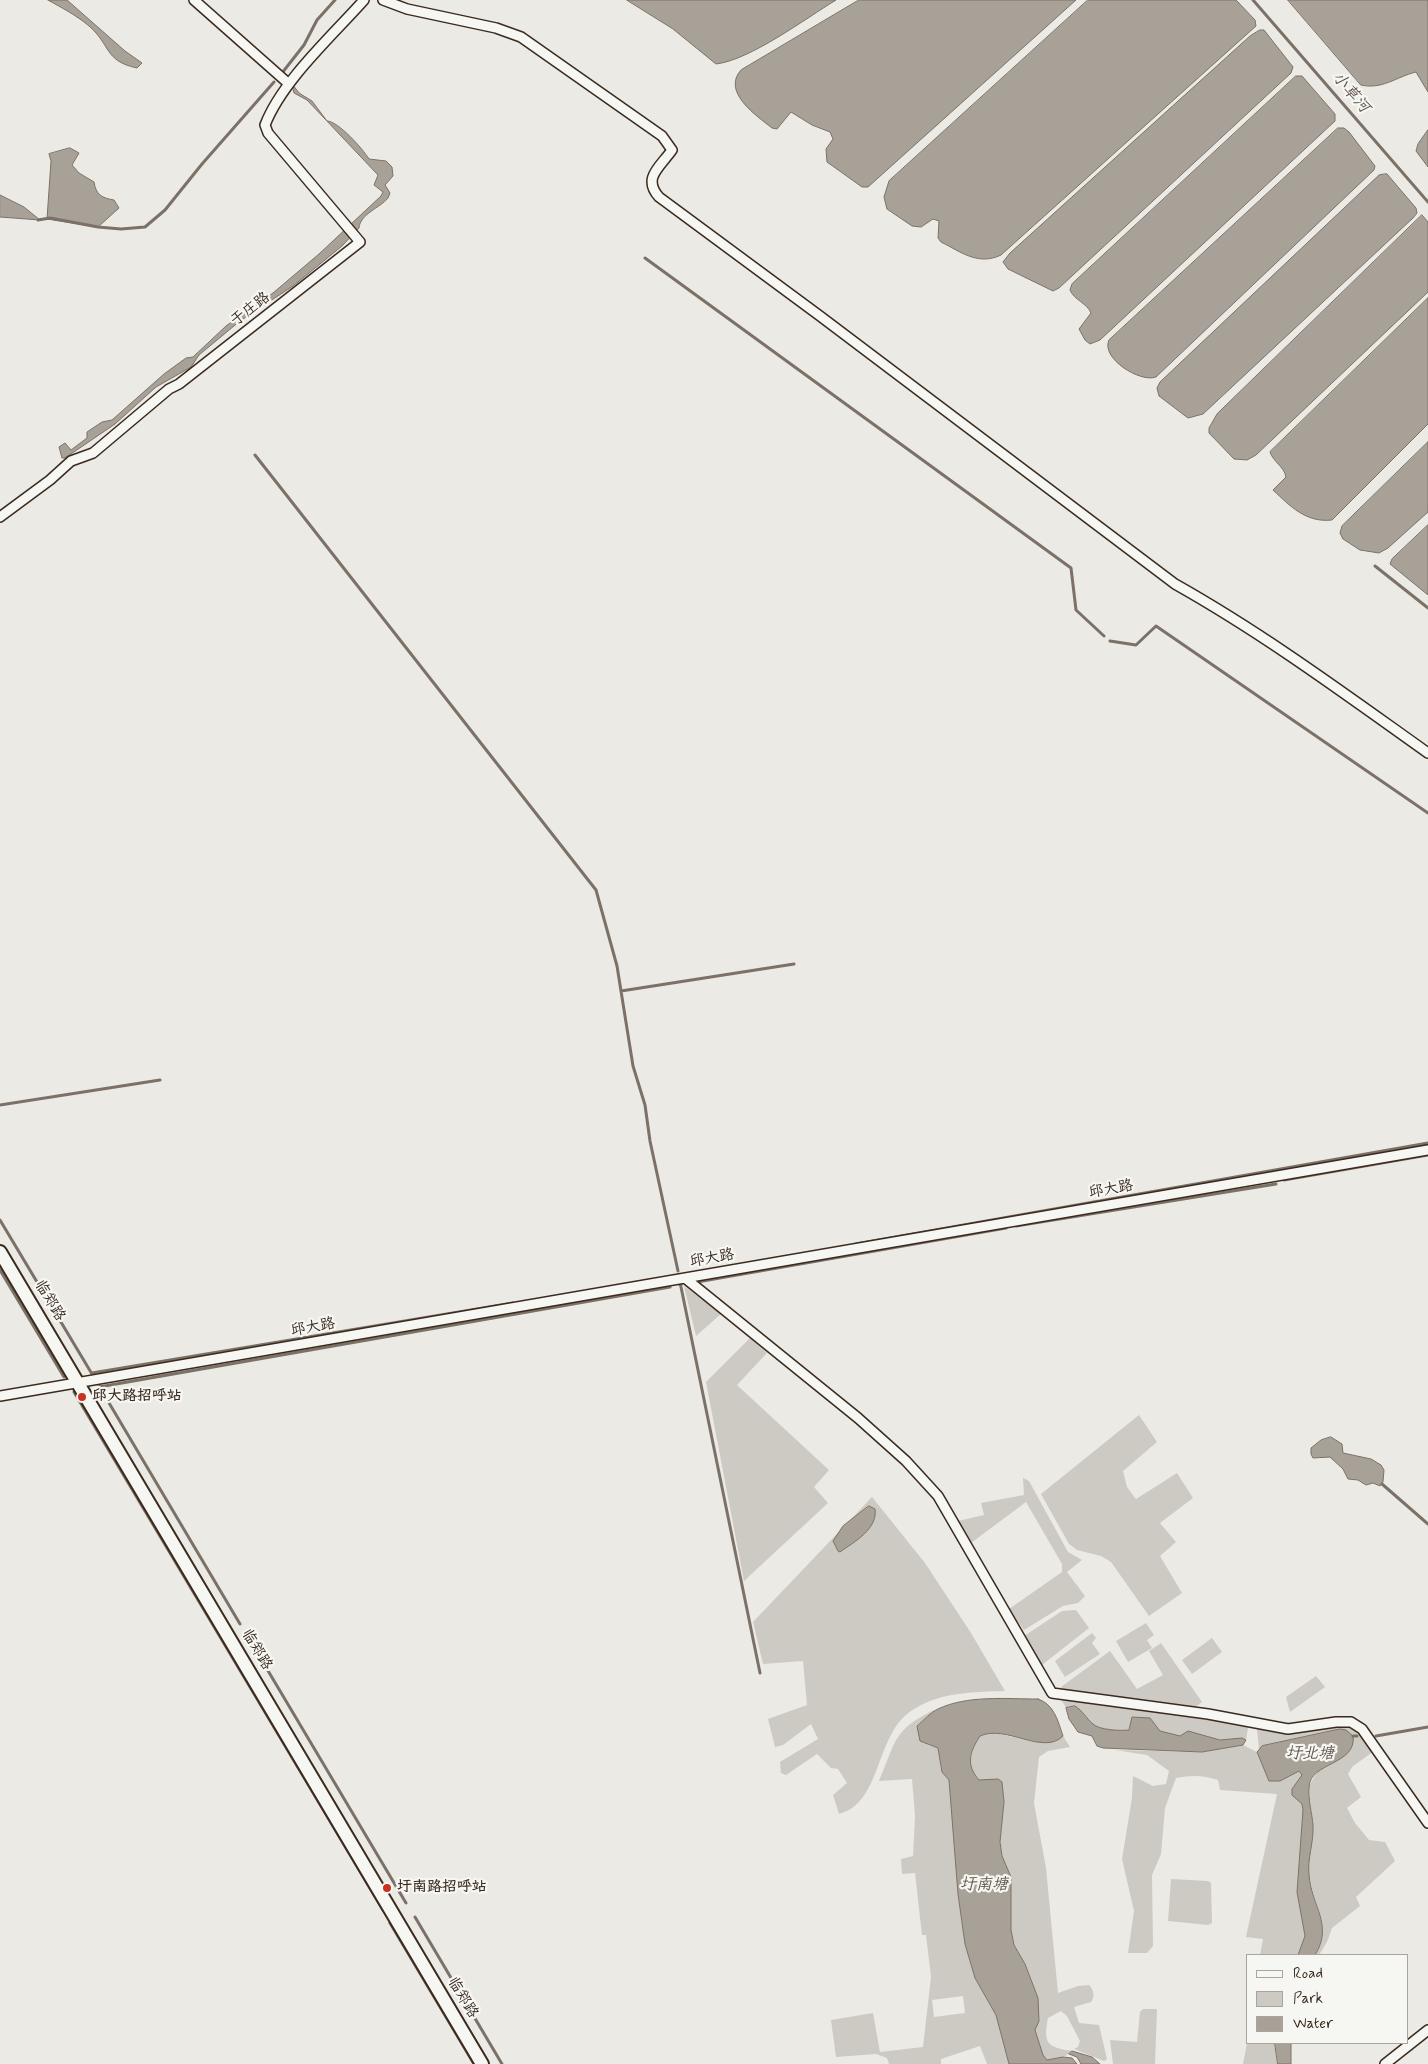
<!DOCTYPE html>
<html>
<head>
<meta charset="utf-8">
<style>
	body { margin:0 }
	#map { position:relative; width:1428px; height:2064px; overflow:hidden; background:#ebeae5; font-family:Mynerve,sans-serif }
	canvas { display:block }
	.legend { position:absolute; left:1246px; top:1954px; width:162px; height:90px; box-sizing:border-box; background:#f6f6f2; border:1px solid #aba49d; margin:0; padding:6px 9px; list-style:none; font-size:15px; color:#3b2a1e }
	.legend li { display:flex; align-items:center; gap:10px; height:25px }
	.legend b { width:25px; border:1px solid #aba49d }
</style>
</head>
<body>
<div id="map">
<canvas width="1428" height="2064"></canvas>
<ul class="legend">
<li><b style="height:6px;background:#f6f6f2"></b>Road</li>
<li><b style="height:14px;background:#cdcac4"></b>Park</li>
<li><b style="height:14px;background:#a8a198"></b>Water</li>
</ul>
</div>
<script>
const ctx = document.querySelector('canvas').getContext('2d');
ctx.lineJoin = 'round';
function fill(path, color) { ctx.fillStyle = color; ctx.fill(path, 'evenodd'); }
function stroke(path, color, width, dash) { ctx.strokeStyle = color; ctx.lineWidth = width; ctx.lineCap = dash ? 'butt' : 'round'; ctx.setLineDash(dash || []); ctx.stroke(path); }
function write(font, color, halo, rows, align = 'center') {
  ctx.font = font + ' Mynerve,"LXGW WenKai TC",sans-serif'; ctx.lineWidth = 4.5; ctx.setLineDash([]); ctx.textBaseline = 'middle'; ctx.strokeStyle = halo; ctx.fillStyle = color; for (const [text, x, y, turn = 0] of rows) {
    ctx.save(); ctx.translate(x, y); ctx.rotate((+turn || 0) * Math.PI / 180); ctx.textAlign = isNaN(turn) ? turn : align; if (halo) ctx.strokeText(text, 0, 0); ctx.fillText(text, 0, 0); ctx.restore();
  }
}
fill(new Path2D(`
	M 684,1286 L 721,1314 L 696,1336 Z
	M 750,1338 L 767,1353 L 737,1385 L 829,1470 L 814,1487 L 828,1503 L 744,1581 L 706,1382 Z
	M 1139,1415 L 1157,1442 L 1123,1471 L 1127,1487 L 1136,1499 L 1177,1473 L 1193,1498 L 1160,1523 L 1176,1542 L 1160,1556 L 1182,1593 L 1149,1616 L 1111,1562 L 1101,1556 L 1077,1550 L 1069,1544 L 1041,1494 Z
	M 1023,1478 L 1029,1481 L 1068,1552 L 1082,1560 L 1067,1572 L 1085,1596 L 1078,1603 L 1063,1606 L 1024,1630 L 1009,1609 L 1062,1572 L 1062,1564 L 1026,1502 L 971,1543 L 958,1521 L 984,1515 L 981,1503 L 1024,1495 Z
	M 872,1497 L 925,1563 L 971,1633 L 1005,1691 C 974,1692 938,1692 911,1711 C 875,1735 882,1803 839,1814 L 833,1795 L 847,1783 L 838,1769 L 831,1768 L 817,1754 L 786,1775 L 781,1773 L 780,1762 L 818,1739 L 811,1724 L 783,1745 L 775,1747 L 768,1719 L 807,1705 L 803,1661 L 763,1664 L 753,1622 Z
	M 1076,1610 L 1089,1628 L 1042,1665 L 1024,1636 L 1062,1611 Z
	M 1146,1623 L 1154,1635 L 1147,1640 L 1152,1648 L 1128,1662 L 1116,1641 Z
	M 1092,1633 L 1096,1638 L 1092,1643 L 1100,1654 L 1065,1677 L 1055,1661 Z
	M 1212,1638 L 1222,1652 L 1192,1674 L 1182,1660 Z
	M 1161,1643 L 1202,1702 L 1194,1708 L 1064,1692 L 1061,1687 L 1110,1651 L 1137,1689 L 1163,1675 L 1149,1651 Z
	M 1316,1676 L 1325,1687 L 1290,1712 L 1286,1697 Z
	M 1061,1699 C 1122,1702 1185,1712 1245,1726 L 1248,1728 L 1246,1740 L 1242,1738 L 1220,1740 L 1184,1733 L 1180,1737 L 1160,1731 L 1150,1718 L 1132,1718 L 1129,1730 C 1120,1731 1099,1730 1093,1724 C 1086,1718 1083,1711 1075,1706 L 1066,1708 Z
	M 936,1709 L 917,1726 L 928,1745 L 938,1748 L 942,1772 L 949,1780 L 958,1894 L 965,1944 L 975,1978 L 996,2015 L 1009,2064 L 987,2064 L 980,2046 L 941,2059 L 941,2064 L 889,2064 L 887,2058 L 876,2054 L 836,2057 L 831,2020 L 873,2013 L 880,2052 L 923,2047 L 931,1977 L 926,1935 L 922,1935 L 915,1873 L 902,1874 L 901,1859 L 913,1856 L 915,1816 L 912,1779 L 879,1781 C 897,1739 893,1730 936,1709 ZM 963,1996 L 965,2013 L 934,2017 L 932,2000 Z
	M 1346,1725 L 1358,1729 L 1374,1751 L 1352,1767 L 1348,1774 L 1361,1797 L 1347,1808 L 1355,1823 L 1369,1840 L 1385,1842 L 1395,1861 L 1356,1897 L 1360,1906 L 1332,1928 L 1327,1942 L 1319,1955 L 1315,1955 C 1332,1929 1315,1905 1309,1878 C 1306,1867 1313,1841 1313,1827 C 1312,1813 1309,1799 1309,1785 L 1346,1730 L 1328,1731 L 1262,1746 L 1259,1750 L 1257,1729 L 1281,1732 Z
	M 988,1732 C 1009,1734 1048,1751 1063,1736 L 1070,1747 L 1048,1751 L 1039,1757 L 1034,1803 L 1046,1868 L 1058,1993 L 1078,1986 L 1089,1985 C 1094,1990 1095,1997 1091,2002 L 1074,2007 L 1079,2023 L 1099,2025 L 1107,2059 L 1104,2061 L 1074,2049 L 1078,2047 L 1080,2041 L 1067,2016 L 1061,2011 L 1048,2018 C 1043,2044 1047,2047 1072,2051 C 1065,2058 1056,2059 1047,2060 L 1043,2055 L 1035,2030 L 1039,2021 L 1038,1998 L 1025,1964 L 1014,1945 L 1011,1930 L 1011,1877 L 1002,1856 L 1000,1840 L 1004,1802 C 978,1779 958,1772 980,1736 Z
	M 1243,1745 L 1257,1752 L 1269,1781 L 1299,1771 L 1303,1775 L 1292,1789 L 1302,1804 L 1303,1810 L 1297,1892 L 1305,1936 L 1298,1955 L 1260,1955 L 1263,1939 L 1246,1937 L 1277,1794 L 1220,1790 L 1218,1780 C 1203,1775 1191,1775 1176,1778 L 1165,1808 L 1161,1854 L 1152,1875 L 1153,1946 L 1147,1953 L 1128,1953 L 1134,1911 L 1122,1859 L 1132,1798 L 1133,1776 L 1153,1786 L 1166,1784 L 1169,1771 L 1147,1755 L 1115,1750 L 1202,1752 Z
	M 1171,1879 L 1208,1881 L 1211,1883 L 1212,1923 L 1208,1925 L 1168,1921 Z
	M 1143,2009 L 1157,2009 L 1155,2064 L 1113,2064 L 1110,2040 L 1137,2042 L 1140,2012 Z
	M 1247,2043 L 1275,2043 L 1278,2064 L 1243,2064 Z`), '#cdcac4');
const water = new Path2D(`
	M 48,0 L 67,0 L 125,51 L 142,63 L 137,68 C 104,61 111,45 89,26 C 76,15 62,8 48,0 Z
	M 627,0 L 836,0 C 805,19 750,60 716,64 L 673,29 Z
	M 859,0 L 1076,0 L 868,187 L 862,187 L 827,162 L 826,149 L 833,139 L 830,132 L 812,125 L 791,112 L 777,129 L 772,128 C 757,116 721,92 741,70 Z
	M 1088,0 L 1236,0 L 1255,20 L 1256,26 L 1001,255 C 978,266 961,252 941,242 L 938,238 L 939,221 L 933,219 L 921,227 L 912,226 L 887,209 L 884,197 L 889,181 Z
	M 1288,0 L 1428,0 L 1428,92 L 1416,72 C 1396,77 1382,90 1361,85 Z
	M 1260,30 L 1264,30 L 1293,67 L 1291,73 L 1059,288 L 1053,291 L 1008,269 L 1003,262 L 1010,253 L 1250,36 Z
	M 283,72 L 299,93 L 312,101 L 327,121 C 338,121 363,149 369,159 L 386,161 L 392,167 L 393,176 L 385,185 L 390,193 L 388,198 C 380,208 360,214 359,228 L 342,246 L 293,286 L 240,321 L 199,355 L 191,367 L 156,387 L 115,424 L 65,458 L 62,458 L 59,447 L 65,443 L 71,450 L 87,438 L 87,432 L 102,422 L 112,420 L 164,374 L 186,358 L 193,357 L 226,326 L 273,293 L 319,254 L 381,196 L 383,192 L 374,185 L 378,175 L 307,100 L 294,93 L 292,85 L 282,73 Z
	M 1296,76 L 1302,76 L 1335,114 L 1335,121 L 1100,340 L 1090,344 L 1085,340 L 1079,329 L 1091,313 C 1087,303 1074,300 1070,290 L 1072,284 Z
	M 1338,128 L 1344,128 L 1349,132 L 1375,166 L 1374,170 L 1156,377 C 1140,383 1100,358 1109,340 Z
	M 1428,130 L 1428,167 L 1416,151 L 1418,144 Z
	M 70,148 L 79,153 L 72,165 L 79,173 L 94,182 C 96,195 102,198 114,200 L 119,208 L 98,227 L 47,219 L 51,161 L 49,154 Z
	M 1387,174 L 1416,208 L 1417,213 L 1413,218 L 1203,414 L 1188,418 L 1159,396 L 1157,388 L 1160,382 L 1379,175 Z
	M 0,195 L 24,207 L 40,220 L 0,217 Z
	M 1422,215 L 1428,222 L 1428,292 L 1256,455 L 1247,460 L 1234,459 L 1209,433 L 1209,428 L 1217,414 Z
	M 1428,298 L 1428,424 L 1332,520 C 1306,523 1290,506 1273,490 L 1286,477 C 1284,466 1273,462 1270,452 Z
	M 1428,442 L 1428,512 L 1388,548 L 1379,553 L 1360,550 L 1343,539 L 1340,533 L 1342,526 Z
	M 1428,525 L 1428,595 L 1390,564 L 1392,559 Z
	M 1331,1437 L 1342,1444 L 1343,1453 L 1371,1459 L 1381,1465 L 1384,1470 L 1383,1482 L 1380,1486 L 1373,1483 L 1366,1485 L 1358,1480 L 1348,1479 L 1343,1469 L 1330,1457 L 1313,1458 L 1311,1454 L 1311,1448 L 1321,1440 Z
	M 869,1506 L 875,1509 C 878,1529 854,1542 840,1552 L 838,1551 L 833,1541 L 843,1526 Z
	M 1038,1699 C 1054,1704 1058,1721 1063,1736 C 1043,1756 1006,1724 980,1736 C 969,1753 966,1765 979,1780 L 998,1779 L 1002,1782 L 1004,1802 L 1000,1842 L 1002,1856 L 1011,1877 L 1011,1930 L 1014,1945 L 1025,1964 L 1038,1998 L 1039,2021 L 1035,2030 L 1043,2055 L 1047,2060 L 1063,2057 L 1072,2058 L 1077,2064 L 1009,2064 L 996,2015 L 975,1978 L 965,1944 L 958,1894 L 949,1780 L 942,1772 L 938,1748 L 920,1741 L 917,1726 C 924,1720 931,1712 938,1709 C 967,1695 1006,1699 1038,1699 Z
	M 1075,1706 C 1083,1711 1086,1718 1093,1724 C 1099,1730 1120,1731 1129,1730 L 1132,1717 L 1150,1718 L 1160,1731 L 1180,1736 L 1188,1731 L 1220,1740 L 1242,1738 L 1246,1740 L 1243,1745 L 1202,1752 L 1103,1748 L 1097,1746 L 1092,1736 L 1078,1732 L 1069,1719 L 1066,1708 Z
	M 1340,1729 L 1346,1730 L 1353,1736 C 1357,1765 1310,1762 1309,1787 C 1308,1800 1312,1813 1313,1825 C 1314,1842 1307,1859 1309,1875 C 1311,1905 1334,1925 1315,1955 L 1298,1955 L 1305,1936 L 1297,1892 L 1303,1810 L 1302,1804 L 1292,1795 L 1292,1789 L 1302,1775 L 1299,1771 L 1280,1781 L 1269,1781 L 1257,1752 L 1262,1746 Z
	M 1275,2043 L 1291,2043 L 1291,2064 L 1278,2064 Z
	M 1072,2051 L 1092,2057 L 1100,2064 L 1081,2064 L 1077,2057 L 1069,2054 Z`);
fill(water, '#a8a198');
stroke(water, '#7c7167', 1);
stroke(new Path2D(`
	M 1253,0 L 1428,202
	M 282,73 L 304,45 L 317,20 L 335,0
	M 38,220 L 50,218 L 98,227
	M 98,227 L 121,229 L 145,227 L 165,210 L 202,164 L 274,82
	M 645,258 L 1071,568 L 1076,610 L 1104,636
	M 255,455 L 596,890 L 617,966 L 633,1066 L 645,1105 L 650,1141 L 678,1271
	M 1375,566 L 1428,608
	M 1110,641 L 1136,645 L 1156,626 L 1428,813
	M 621,991 L 794,964
	M 0,1105 L 160,1080
	M 1284,1180 L 1428,1155
	M 0,1220 L 92,1374
	M 1016,1226 L 1276,1184
	M 856,1244 L 1428,1143
	M 0,1270 L 64,1377
	M 697,1282 L 1006,1228
	M 680,1285 L 681,1285
	M 681,1287 L 760,1673
	M 92,1373 L 513,1303
	M 99,1386 L 240,1624
	M 99,1387 L 670,1287
	M 74,1392 L 383,1910
	M 1382,1484 L 1428,1524
	M 245,1632 L 406,1903
	M 1353,1736 L 1357,1736
	M 1376,1736 L 1428,1727
	M 415,1917 L 502,2064
	M 390,1923 L 474,2064`), '#7c7167', 3);
const minor = new Path2D(`
	M 194,0 L 289,84
	M 383,0 L 407,9 L 496,28 L 521,37 L 662,136 L 672,150 C 660,167 642,178 659,197 L 820,316 L 1175,584 C 1264,634 1345,694 1428,753
	M 0,517 L 50,480 L 71,461 L 93,453 L 169,389 L 179,384 L 360,242 L 268,133 L 265,125 C 282,81 332,36 364,0
	M 685,1278 L 858,1418 L 906,1461 L 938,1496 L 1052,1693 L 1208,1714 L 1288,1729 L 1336,1722 L 1351,1722 L 1362,1729 L 1428,1823
	M 0,1396 L 1428,1150
	M 1385,2064 L 1428,2030`);
const secondary = new Path2D(`
	M 0,1252 L 482,2064`);
stroke(minor, '#3b2a1e', 12);
stroke(secondary, '#3b2a1e', 16);
stroke(minor, '#f6f6f2', 9);
stroke(secondary, '#f6f6f2', 12);
for (const [x, y, r, color] of [
	[82,1397,5,"#c8321e"],
	[387,1888,5,"#c8321e"]
]) { const dot = new Path2D(); dot.arc(x, y, r, 0, 2 * Math.PI); ctx.fillStyle = color; ctx.fill(dot); stroke(dot, '#f6f6f2', 2); }
write('15px', '#3b2a1e', '#f6f6f2', [
	["于庄路",251,310,-38],
	["邱大路",1111,1190,-10],
	["邱大路",712,1259,-10],
	["临郑路",49,1301,59],
	["邱大路",313,1328,-10],
	["临郑路",256,1650,59],
	["临郑路",462,1998,59]
]);
write('bold 15px', '#3b2a1e', '#f6f6f2', [
	["邱大路招呼站",92,1397],
	["圩南路招呼站",397,1888]
], 'left');
write('italic 16px', '#615449', '#f6f6f2', [
	["小草河",1350,93,49],
	["圩北塘",1310,1755],
	["圩南塘",984,1886]
]);
</script>
</body>
</html>
